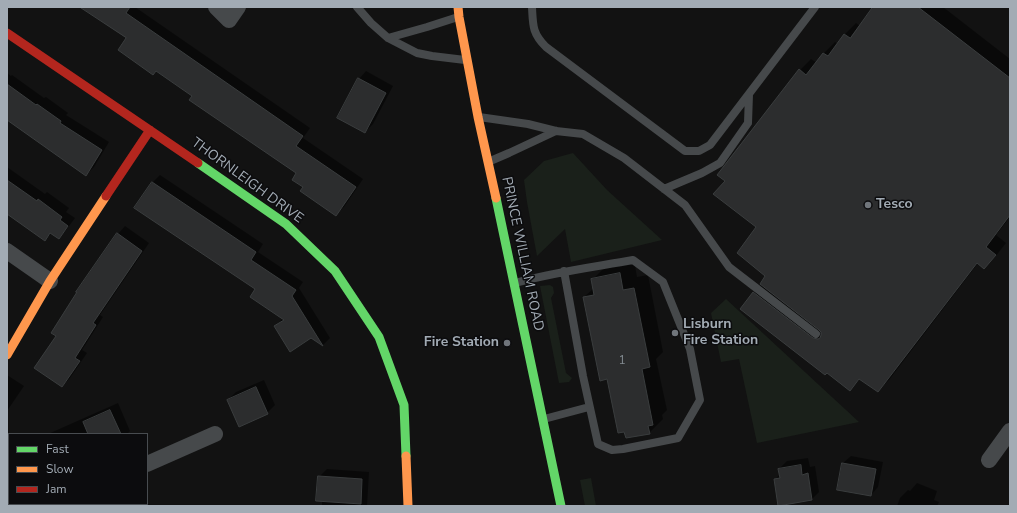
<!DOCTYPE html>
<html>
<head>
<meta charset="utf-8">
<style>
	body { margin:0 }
	#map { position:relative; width:1017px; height:513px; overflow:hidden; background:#121212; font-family:"Nunito Sans",sans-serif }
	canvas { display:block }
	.frame { position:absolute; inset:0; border:8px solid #a2abb4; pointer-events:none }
	.legend { position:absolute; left:8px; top:433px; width:140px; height:72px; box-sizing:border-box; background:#0c0c0e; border:1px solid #484c50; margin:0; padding:5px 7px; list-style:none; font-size:12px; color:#a2abb4 }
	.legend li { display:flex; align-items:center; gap:8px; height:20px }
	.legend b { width:20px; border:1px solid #484c50 }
</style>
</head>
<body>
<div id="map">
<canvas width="1017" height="513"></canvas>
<div class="frame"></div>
<ul class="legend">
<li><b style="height:5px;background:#63d668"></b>Fast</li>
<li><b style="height:5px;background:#ff974d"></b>Slow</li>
<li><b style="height:5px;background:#b3261e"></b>Jam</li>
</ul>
</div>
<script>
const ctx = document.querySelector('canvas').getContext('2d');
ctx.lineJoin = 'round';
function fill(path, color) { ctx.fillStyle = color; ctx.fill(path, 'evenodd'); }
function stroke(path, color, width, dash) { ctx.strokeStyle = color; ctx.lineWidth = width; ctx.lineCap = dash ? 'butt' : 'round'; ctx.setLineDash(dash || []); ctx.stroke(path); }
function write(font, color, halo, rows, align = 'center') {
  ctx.font = font + ' "Nunito Sans",sans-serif'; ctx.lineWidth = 3; ctx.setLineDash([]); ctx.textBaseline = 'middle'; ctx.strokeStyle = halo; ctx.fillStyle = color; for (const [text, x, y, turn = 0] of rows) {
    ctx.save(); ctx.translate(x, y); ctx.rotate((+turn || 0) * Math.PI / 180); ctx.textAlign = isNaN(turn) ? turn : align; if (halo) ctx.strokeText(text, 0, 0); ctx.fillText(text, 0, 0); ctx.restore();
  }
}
fill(new Path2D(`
	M 573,153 L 607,190 L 662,240 L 571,262 L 565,229 L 537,256 L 527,202 L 524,180 L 544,161 Z
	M 550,285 L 553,287 L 554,293 L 551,298 L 566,373 L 572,378 L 569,382 L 559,383 L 540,286 Z
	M 726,299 L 859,422 L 757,443 L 739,359 L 721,362 L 711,313 Z
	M 591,478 L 596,506 L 585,506 L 580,480 Z`), '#1a201a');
fill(new Path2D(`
	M 82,7 L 135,7 L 310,128 L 303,138 L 363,179 L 344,207 L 336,214 L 304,187 L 298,173 L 193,96 L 156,71 L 153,74 L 127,38 Z
	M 875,7 L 943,7 L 1010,59 L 1010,217 L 996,235 L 1006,243 L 995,257 L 984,268 L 978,263 L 889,380 L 877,391 L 861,378 L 850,389 L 754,293 L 762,284 L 767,276 L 757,227 L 726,181 L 719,175 L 800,70 L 811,59 L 817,63 L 824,53 L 835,42 L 838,44 L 845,34 L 856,23 L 860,26 Z
	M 366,71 L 393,86 L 373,124 L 365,132 L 359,79 Z
	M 7,73 L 11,76 L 12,75 L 44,98 L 46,97 L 68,113 L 66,115 L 109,142 L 94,167 L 86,175 L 11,121 L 9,122 L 7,121 Z
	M 7,167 L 45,194 L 47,192 L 69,208 L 66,212 L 75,218 L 66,230 L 59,238 L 52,233 L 44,240 L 7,213 Z
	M 160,175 L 263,244 L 258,252 L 303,282 L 299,288 L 330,338 L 323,345 L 311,337 L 275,327 L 283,318 L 257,289 L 152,183 Z
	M 125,226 L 149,243 L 100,315 L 103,317 L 82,350 L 87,353 L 70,378 L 62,386 L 57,336 L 118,234 Z
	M 634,260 L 637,277 L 648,275 L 663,352 L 656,359 L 667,410 L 662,415 L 663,419 L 649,433 L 608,378 L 584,297 L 594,288 L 592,280 L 606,266 Z
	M 7,375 L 24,386 L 7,411 Z
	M 264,380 L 275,405 L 267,413 L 228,400 L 236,392 Z
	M 118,403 L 130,431 L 127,434 L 48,434 Z
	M 9,449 L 9,486 L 7,487 L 7,450 Z
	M 851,456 L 883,462 L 878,487 L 871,495 L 838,489 L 843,463 Z
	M 808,458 L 810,467 L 815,466 L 819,492 L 812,499 L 775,480 L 780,474 L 779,469 L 787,461 Z
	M 327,469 L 369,472 L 367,506 L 322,506 L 322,500 L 319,477 Z
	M 917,483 L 937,491 L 934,500 L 939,502 L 937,506 L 897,506 L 900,498 L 908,490 L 910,491 Z`), '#0007');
const building = new Path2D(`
	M 80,7 L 130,7 L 126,13 L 303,136 L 296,146 L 356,187 L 336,216 L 300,191 L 303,187 L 292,180 L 296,173 L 189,100 L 192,96 L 156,71 L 153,75 L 118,50 L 126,38 Z
	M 873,7 L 918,7 L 1010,78 L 1010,215 L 986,247 L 996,255 L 984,269 L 977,263 L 878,392 L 859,379 L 850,391 L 827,373 L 825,375 L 740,309 L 753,292 L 813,338 L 818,339 L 820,338 L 821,335 L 821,332 L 819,330 L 760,284 L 765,276 L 737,253 L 756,227 L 713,194 L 725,181 L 717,175 L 799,69 L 806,75 L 823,53 L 828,56 L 844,34 L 850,38 Z
	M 358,78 L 386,93 L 365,133 L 337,118 Z
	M 7,84 L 36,105 L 37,104 L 61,121 L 60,123 L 102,150 L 86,176 L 62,159 L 7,120 Z
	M 7,180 L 37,201 L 38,199 L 62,217 L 60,220 L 68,226 L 59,239 L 50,233 L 45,241 L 7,214 Z
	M 152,182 L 256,252 L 251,260 L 296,290 L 292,296 L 323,346 L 311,338 L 290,352 L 274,326 L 284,320 L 250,297 L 255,289 L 134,208 Z
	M 117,233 L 142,251 L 93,323 L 96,325 L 75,358 L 80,361 L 62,387 L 34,368 L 56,336 L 51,333 L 77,292 L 76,292 Z
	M 620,273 L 623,290 L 634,288 L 650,367 L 642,369 L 653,425 L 648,426 L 650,434 L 626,438 L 624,432 L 618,433 L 607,379 L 600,381 L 583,297 L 594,295 L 591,279 Z
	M 256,387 L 268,414 L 239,427 L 227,400 Z
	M 110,410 L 121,434 L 88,434 L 83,422 Z
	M 842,463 L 876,469 L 871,496 L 837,490 Z
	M 801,465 L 802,475 L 808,473 L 812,500 L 778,506 L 774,479 L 780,478 L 778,469 Z
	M 318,476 L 362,479 L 361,504 L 316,501 Z`);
fill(building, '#2c2d2e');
stroke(building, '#3a3d3e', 1);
stroke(new Path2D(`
	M 357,7 L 371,23 L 388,38 L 417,53 L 432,56 L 465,60
	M 532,7 C 533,25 532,33 546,47 L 685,151 L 699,151 L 710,145 L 815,7
	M 388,38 L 427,27 L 458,17
	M 479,117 L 528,124 L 556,131 L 583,134 L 624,158 L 685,205 L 729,267 L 816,334
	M 488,162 L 509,153 L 556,131
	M 664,189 L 702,173 L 720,163 L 748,123 L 749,94
	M 515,283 C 554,272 594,267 633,260 L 663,282 L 690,349 L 700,400 L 678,438 L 623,449 L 612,450 L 598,444 L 583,376 L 564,271
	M 544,419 L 589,407`), '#46494b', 8);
stroke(new Path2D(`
	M 216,7 L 229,20 L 238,7
	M 7,251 L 50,281
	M 989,460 L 1010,431
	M 147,464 L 215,434
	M 50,506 L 54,504`), '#46494b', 16);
stroke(new Path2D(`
	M 198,163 L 286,224 L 335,271 L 379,337 L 404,405 L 406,456
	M 496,198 L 561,506`), '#63d668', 9);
stroke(new Path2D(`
	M 458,7 L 459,17 L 478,117 L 496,198
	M 7,355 L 50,281 L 106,196
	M 406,456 L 408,506`), '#ff974d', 9);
stroke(new Path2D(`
	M 7,33 L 198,163
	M 106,196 L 150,130`), '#b3261e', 9);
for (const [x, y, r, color] of [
	[868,205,4,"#70757b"],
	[675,333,4,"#70757b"],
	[507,343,4,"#70757b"]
]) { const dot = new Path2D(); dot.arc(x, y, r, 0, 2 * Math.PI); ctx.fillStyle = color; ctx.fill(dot); stroke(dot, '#0c0c0e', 1.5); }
write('12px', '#848c92', null, [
	["1",622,361]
]);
write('14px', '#a2abb4', '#0c0c0e', [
	["THORNLEIGH DRIVE",247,181,36],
	["PRINCE WILLIAM ROAD",522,254,78]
]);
write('bold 14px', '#a2abb4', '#0c0c0e', [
	["Tesco",876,205],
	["Lisburn",683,325],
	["Fire Station",683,341],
	["Fire Station",499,343,"right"]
], 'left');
</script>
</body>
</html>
